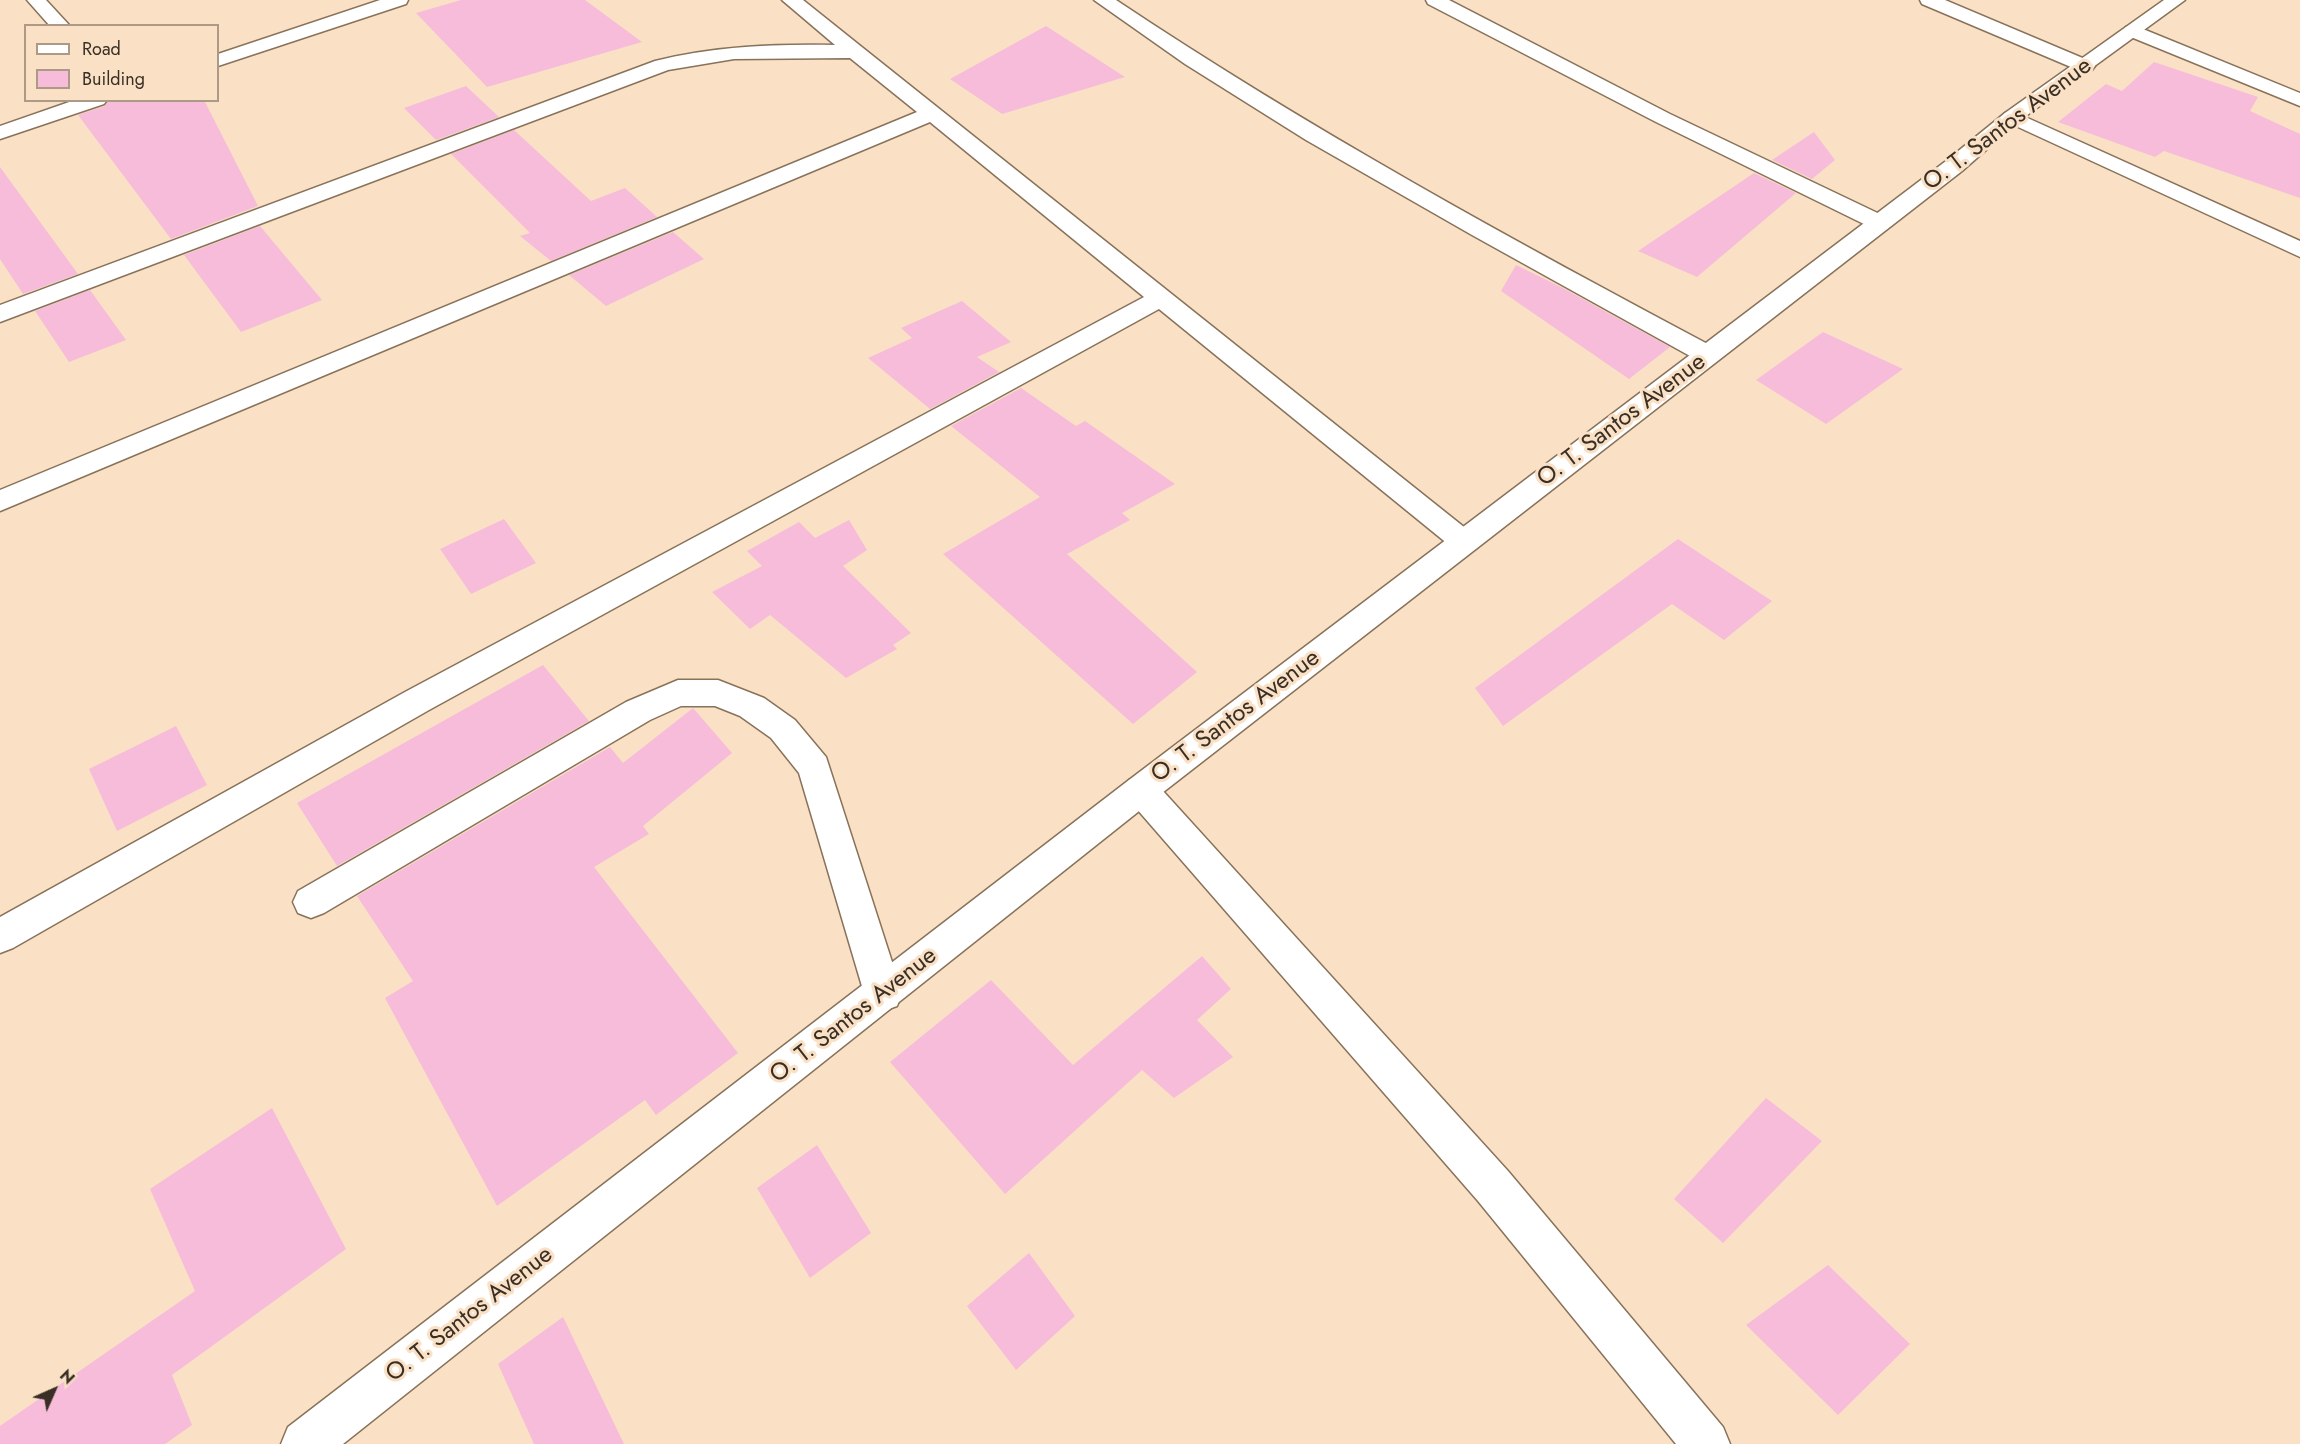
<!DOCTYPE html>
<html>
<head>
<meta charset="utf-8">
<style>
	body { margin:0 }
	#map { position:relative; width:2300px; height:1444px; overflow:hidden; background:#fae1c6; font-family:Jost,sans-serif }
	canvas { display:block }
	.legend { position:absolute; left:24px; top:24px; width:195px; height:78px; box-sizing:border-box; background:#fae1c6; border:2px solid #ad9a86; margin:0; padding:8px 10px; list-style:none; font-size:18px; color:#392f25 }
	.legend li { display:flex; align-items:center; gap:12px; height:30px }
	.legend b { width:30px; border:2px solid #ad9a86 }
	.north { position:absolute; left:24px; top:1360px; width:60px; height:60px; -webkit-text-stroke:4px #fae1c6; paint-order:stroke; rotate:45deg; font-size:16px; font-weight:700; line-height:24px; text-align:center; color:#392f25 }
	.north::after { content:''; display:block; margin:auto; width:21px; height:27px; background:#392f25; clip-path:polygon(50% 0,100% 100%,50% 72%,0 100%) }
</style>
</head>
<body>
<div id="map">
<canvas width="2300" height="1444"></canvas>
<ul class="legend">
<li><b style="height:8px;background:#fff"></b>Road</li>
<li><b style="height:16px;background:#f6bcd9"></b>Building</li>
</ul>
<div class="north">N</div>
</div>
<script>
const ctx = document.querySelector('canvas').getContext('2d');
ctx.lineJoin = 'round';
function fill(path, color) { ctx.fillStyle = color; ctx.fill(path, 'evenodd'); }
function stroke(path, color, width, dash) { ctx.strokeStyle = color; ctx.lineWidth = width; ctx.lineCap = dash ? 'butt' : 'round'; ctx.setLineDash(dash || []); ctx.stroke(path); }
function write(font, color, halo, rows, align = 'center') {
  ctx.font = font + ' Jost,sans-serif'; ctx.lineWidth = 6; ctx.setLineDash([]); ctx.textBaseline = 'middle'; ctx.strokeStyle = halo; ctx.fillStyle = color; for (const [text, x, y, turn = 0] of rows) {
    ctx.save(); ctx.translate(x, y); ctx.rotate((+turn || 0) * Math.PI / 180); ctx.textAlign = isNaN(turn) ? turn : align; if (halo) ctx.strokeText(text, 0, 0); ctx.fillText(text, 0, 0); ctx.restore();
  }
}
fill(new Path2D(`
	M 461,0 L 585,0 L 642,42 L 487,87 L 416,13 Z
	M 1046,26 L 1125,77 L 1002,114 L 950,79 Z
	M 2154,62 L 2258,97 L 2250,111 L 2300,134 L 2300,198 L 2164,151 L 2155,157 L 2058,122 L 2106,84 L 2122,91 Z
	M 466,86 L 499,117 L 436,140 L 404,108 Z
	M 109,100 L 204,100 L 258,206 L 171,239 L 78,115 L 105,106 Z
	M 514,130 L 591,201 L 625,188 L 657,217 L 551,261 L 520,236 L 530,233 L 451,154 Z
	M 1814,132 L 1835,160 L 1812,179 L 1772,160 Z
	M 0,167 L 78,274 L 23,294 L 0,259 Z
	M 1754,173 L 1796,193 L 1697,277 L 1638,251 Z
	M 260,226 L 322,300 L 241,332 L 184,255 Z
	M 673,232 L 704,259 L 606,306 L 569,275 Z
	M 1516,265 L 1561,287 L 1670,347 L 1629,379 L 1501,291 Z
	M 90,290 L 126,340 L 69,362 L 35,311 Z
	M 962,301 L 1011,342 L 977,357 L 999,372 L 930,409 L 868,358 L 912,338 L 901,328 Z
	M 1823,332 L 1903,369 L 1826,424 L 1756,380 Z
	M 1021,388 L 1076,426 L 1085,421 L 1175,484 L 1122,513 L 1130,520 L 1067,554 L 1197,672 L 1133,724 L 943,554 L 1040,497 L 951,426 Z
	M 504,519 L 536,563 L 471,594 L 440,549 Z
	M 849,520 L 867,550 L 843,566 L 911,633 L 893,645 L 897,649 L 846,678 L 770,615 L 750,629 L 712,592 L 762,566 L 747,551 L 799,522 L 815,538 Z
	M 1678,539 L 1772,601 L 1724,640 L 1672,604 L 1503,726 L 1475,688 Z
	M 543,665 L 589,721 L 337,866 L 297,803 Z
	M 693,708 L 732,753 L 643,826 L 649,834 L 594,867 L 738,1053 L 656,1115 L 645,1100 L 497,1206 L 385,998 L 413,981 L 357,896 L 610,747 L 623,763 Z
	M 176,726 L 207,785 L 117,831 L 89,769 Z
	M 1202,956 L 1231,989 L 1197,1020 L 1233,1057 L 1174,1098 L 1142,1070 L 1005,1194 L 890,1062 L 991,980 L 1073,1065 Z
	M 1766,1098 L 1822,1141 L 1723,1243 L 1674,1199 Z
	M 272,1108 L 346,1249 L 172,1375 L 192,1425 L 165,1444 L 0,1444 L 0,1426 L 195,1291 L 150,1189 Z
	M 817,1145 L 871,1233 L 810,1278 L 757,1188 Z
	M 1029,1253 L 1075,1316 L 1016,1370 L 967,1306 Z
	M 1828,1265 L 1910,1344 L 1838,1415 L 1746,1325 Z
	M 563,1317 L 624,1444 L 534,1444 L 498,1364 Z`), '#f6bcd9');
const minor = new Path2D(`
	M 27,0 L 46,0 L 70,26 L 50,26 Z
	M 380,0 L 408,0 L 406,4 L 218,66 L 218,54 Z
	M 782,0 L 803,0 L 863,48 L 1474,535 L 1479,542 L 1474,549 L 1464,552 L 1454,549 L 1159,309 L 429,710 L 13,948 L 0,953 L 0,917 L 405,692 L 1144,297 L 930,122 L 0,511 L 0,490 L 917,112 L 850,58 L 734,59 L 668,70 L 0,322 L 0,305 L 655,61 C 715,46 774,44 835,45 Z
	M 1094,0 L 1116,0 C 1309,129 1512,240 1717,349 L 1721,355 L 1717,361 L 1708,363 L 1699,361 L 1472,235 L 1306,140 L 1185,64 Z
	M 1426,0 L 1449,0 L 1670,114 L 1888,218 L 1892,223 L 1888,228 L 1880,230 L 1872,228 L 1656,122 L 1428,4 Z
	M 1920,0 L 1945,0 L 2092,62 L 2095,66 L 2092,70 L 2078,70 L 1922,4 Z
	M 2133,25 L 2300,93 L 2300,106 L 2126,35 L 2123,31 L 2126,27 Z
	M 75,100 L 107,100 L 104,104 L 0,139 L 0,126 Z
	M 2012,111 L 2300,241 L 2300,257 L 2005,121 L 2001,117 L 2005,113 Z
	M 678,680 L 718,680 L 764,698 L 795,720 L 826,757 L 902,993 L 897,1006 L 883,1011 L 869,1006 L 864,993 L 799,773 L 771,738 L 740,716 L 715,706 L 681,706 L 650,720 L 324,913 L 311,918 L 298,913 L 293,902 L 298,891 L 626,702 Z
	M 1141,776 L 1153,780 L 1508,1171 L 1723,1427 L 1730,1444 L 1676,1444 L 1478,1201 L 1129,800 L 1124,790 L 1129,780 Z`);
const tertiary = new Path2D(`
	M 2164,0 L 2185,0 L 2019,121 L 1962,171 L 1153,800 L 343,1444 L 281,1444 L 288,1427 L 1129,780 L 1946,161 L 2005,113 Z`);
stroke(minor, '#887259', 3);
stroke(tertiary, '#887259', 3);
fill(minor, '#fff');
fill(tertiary, '#fff');
write('24px', '#392f25', '#fae1c6', [
	["O. T. Santos Avenue",2008,125,-37],
	["O. T. Santos Avenue",1622,421,-37],
	["O. T. Santos Avenue",1236,717,-37],
	["O. T. Santos Avenue",854,1016,-38],
	["O. T. Santos Avenue",470,1315,-38]
]);
</script>
</body>
</html>
